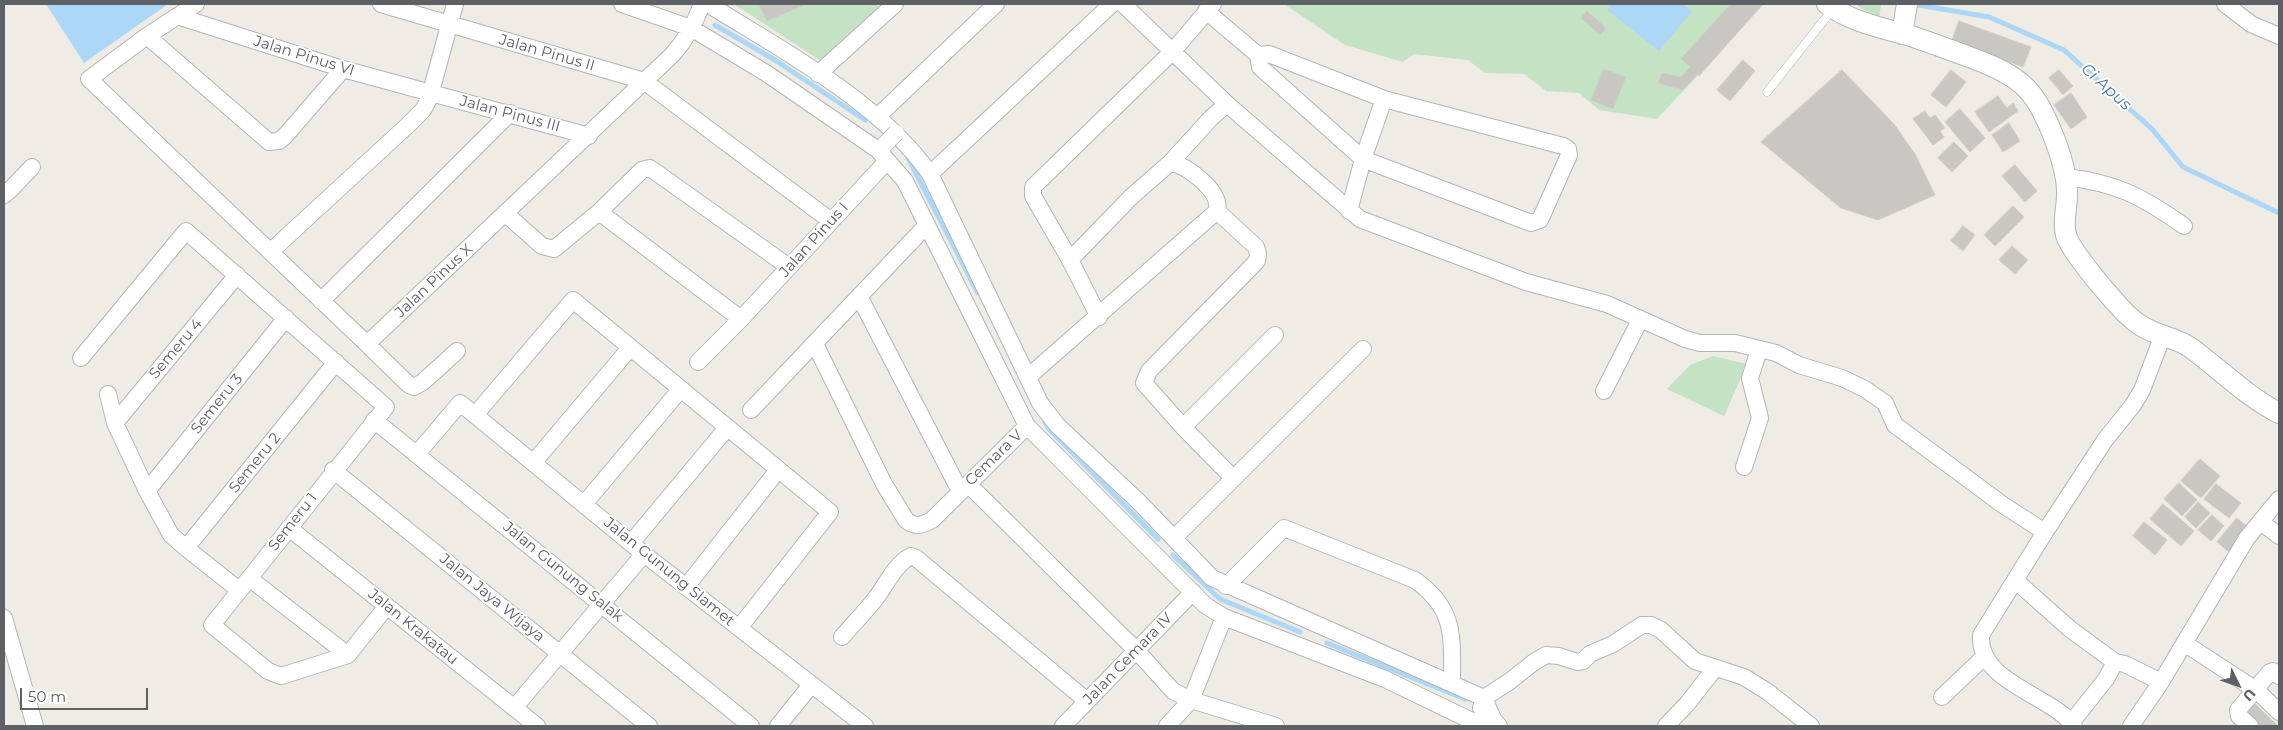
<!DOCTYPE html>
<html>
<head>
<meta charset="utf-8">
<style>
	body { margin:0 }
	#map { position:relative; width:2283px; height:730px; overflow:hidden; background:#eeece5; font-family:Montserrat,sans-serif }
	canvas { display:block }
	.frame { position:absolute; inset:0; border:5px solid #5d6064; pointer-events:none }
	.north { position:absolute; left:2213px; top:660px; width:50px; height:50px; -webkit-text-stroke:4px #fff; paint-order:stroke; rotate:132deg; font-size:14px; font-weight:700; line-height:20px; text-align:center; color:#5d6064 }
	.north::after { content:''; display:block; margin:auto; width:18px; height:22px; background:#5d6064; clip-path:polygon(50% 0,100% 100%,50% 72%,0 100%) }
	.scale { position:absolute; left:20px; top:688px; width:128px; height:22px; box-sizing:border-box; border:2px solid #5d6064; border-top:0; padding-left:6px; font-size:15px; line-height:18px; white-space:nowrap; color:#5d6064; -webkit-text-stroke:4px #fff; paint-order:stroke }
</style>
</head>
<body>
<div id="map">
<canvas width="2283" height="730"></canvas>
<div class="frame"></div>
<div class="north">U</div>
<div class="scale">50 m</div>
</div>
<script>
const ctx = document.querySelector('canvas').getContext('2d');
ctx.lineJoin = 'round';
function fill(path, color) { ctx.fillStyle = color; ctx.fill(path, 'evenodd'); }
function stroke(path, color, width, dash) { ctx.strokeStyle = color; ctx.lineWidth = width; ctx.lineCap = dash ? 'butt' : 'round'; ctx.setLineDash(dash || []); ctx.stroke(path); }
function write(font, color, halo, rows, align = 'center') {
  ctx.font = font + ' Montserrat,sans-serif'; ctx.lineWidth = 4; ctx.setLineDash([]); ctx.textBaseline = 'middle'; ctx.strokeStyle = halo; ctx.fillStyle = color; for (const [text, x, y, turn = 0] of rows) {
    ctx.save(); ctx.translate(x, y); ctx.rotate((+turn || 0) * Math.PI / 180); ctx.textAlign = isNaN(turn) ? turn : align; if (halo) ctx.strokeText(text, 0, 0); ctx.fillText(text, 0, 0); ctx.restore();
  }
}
fill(new Path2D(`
	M 734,4 L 876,4 L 882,9 L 824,63 Z
	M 1284,4 L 1764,4 L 1657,119 L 1599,110 L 1579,93 L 1546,91 L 1524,74 L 1485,73 L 1468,60 L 1414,54 L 1403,62 L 1345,45 Z
	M 1855,4 L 1881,4 L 1879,19 Z
	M 1713,356 L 1747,364 L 1724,416 L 1667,389 L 1690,365 Z`), '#c4e3c4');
fill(new Path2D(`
	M 46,4 L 168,4 L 84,63 Z
	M 1612,4 L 1682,4 L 1692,11 L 1659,51 L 1607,10 Z`), '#acd7f7');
stroke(new Path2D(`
	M 1912,4 L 1989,17 L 2064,50 L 2152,129 L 2183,167 L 2279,213
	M 715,25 L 775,60 L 865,120
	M 908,158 L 978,293
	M 1044,420 L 1049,429 L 1158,539
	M 1173,555 L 1220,599 L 1300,632
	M 1327,643 L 1465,699`), '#acd7f7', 5);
const building = new Path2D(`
	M 759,4 L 806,4 L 767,21 Z
	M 1731,4 L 1763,4 L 1699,76 L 1698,74 L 1683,90 L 1658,83 L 1662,73 L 1681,77 L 1690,67 L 1681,59 Z
	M 1587,11 L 1606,28 L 1600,35 L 1581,18 Z
	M 1959,21 L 2031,47 L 2023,67 L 1952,41 Z
	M 1743,60 L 1755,71 L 1730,101 L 1717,90 Z
	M 1604,69 L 1626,77 L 1613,109 L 1591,100 Z
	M 1842,70 L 1894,124 L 1915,154 L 1935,195 L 1878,220 L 1841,208 L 1761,142 Z
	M 1951,70 L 1966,82 L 1946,107 L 1931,95 Z
	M 2059,70 L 2073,86 L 2063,95 L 2049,78 Z
	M 2071,93 L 2087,117 L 2071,129 L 2054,105 Z
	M 1998,96 L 2007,108 L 2013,103 L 2018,111 L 1989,132 L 1975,112 Z
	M 1960,109 L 1985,138 L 1970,152 L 1945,122 Z
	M 1925,111 L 1930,118 L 1935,115 L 1945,128 L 1940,131 L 1944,137 L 1933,145 L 1913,119 Z
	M 2009,123 L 2020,141 L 2003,152 L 1992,135 Z
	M 1954,142 L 1968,156 L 1952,172 L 1938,158 Z
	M 2015,165 L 2037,191 L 2025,202 L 2002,176 Z
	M 2013,206 L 2024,217 L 1995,246 L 1984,235 Z
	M 1963,226 L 1975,235 L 1963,251 L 1951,241 Z
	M 2012,246 L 2028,260 L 2015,274 L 1999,260 Z
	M 2200,459 L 2220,476 L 2201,498 L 2181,481 Z
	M 2179,483 L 2197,500 L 2182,516 L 2164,499 Z
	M 2216,484 L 2241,503 L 2229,518 L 2204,499 Z
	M 2198,502 L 2210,513 L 2196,528 L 2185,517 Z
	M 2163,504 L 2194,531 L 2181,546 L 2150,519 Z
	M 2212,515 L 2224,526 L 2211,541 L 2198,530 Z
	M 2237,518 L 2250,529 L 2230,553 L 2217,542 Z
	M 2144,522 L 2167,540 L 2155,555 L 2133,536 Z
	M 2253,702 L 2278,726 L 2254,726 L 2241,714 Z`);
fill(building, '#c9c7c2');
stroke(building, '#d2cec4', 1);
const service = new Path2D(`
	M 1767,92 L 1832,10`);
const minor = new Path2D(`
	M 196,4 L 147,36 L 89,79 L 367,344
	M 381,4 L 644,81 L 831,221
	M 622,4 L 691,28 L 766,73 L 878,150 L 905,181 L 1027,426 L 1205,605 L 1224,617 L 1385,679 L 1476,723 L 1493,719
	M 708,4 C 783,51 879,101 930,174 L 1040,403 L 1057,425 L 1138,501 L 1212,578 L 1484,698 L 1493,719 L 1499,726
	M 1123,4 L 1227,104 L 1360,219 L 1526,282 L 1607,304 L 1685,339 L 1700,343 L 1735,343 L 1776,353 L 1799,365 L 1842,378 L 1865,389 L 1885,403 L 1895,425 L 2003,505 L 2045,532
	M 2225,4 L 2251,24 L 2279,36
	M 1206,11 L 1258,55 L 1260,67 L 1363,159 L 1384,99 L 1563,146 L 1568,149 L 1569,155 L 1540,220 L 1531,223 L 1363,159 L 1349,211
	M 177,16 L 343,69 L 589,136
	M 147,36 L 269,142 L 279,141 L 285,136 L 343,69
	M 1258,55 L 1269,54 L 1384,99
	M 818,74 L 895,4
	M 878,116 L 996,4
	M 1171,162 L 1211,118 L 1227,104
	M 930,174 L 1112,4
	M 2066,177 C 2117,183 2143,197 2184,226
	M 4,195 L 10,190 L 32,167
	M 599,212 L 741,319
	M 506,214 L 542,246 L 554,249 L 599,212 L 642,170 L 650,168 L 789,267
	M 270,252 L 408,125 L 423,110 L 429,99 L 455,4
	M 1070,260 L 1131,197 L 1171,162 C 1188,167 1222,191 1217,211 L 1256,247 L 1258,254 L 1257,261 L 1149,371 L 1144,383 L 1183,427 L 1233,478
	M 859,296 L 960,491
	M 321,301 L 510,113
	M 1099,317 L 1070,260 L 1033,196 L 1033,187 L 1173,51 L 1213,4
	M 815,344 L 884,484 L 906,520 C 915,528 922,525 932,520 L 1027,426
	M 457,351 L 423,382 L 414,387 L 409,385 L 367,344 L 672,55 C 686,40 695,23 702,4
	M 81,358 L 186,231 L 386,407 L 212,625 L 268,671 L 281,676 L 348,655 L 387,606
	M 698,362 L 741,319 L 887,161
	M 1028,377 L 1217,211
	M 1604,391 L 1640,320
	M 108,394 L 115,423 L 147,491 L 171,535 L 186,548 L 336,362
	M 751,410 L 926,226
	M 475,415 L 644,554 L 865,726
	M 374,420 L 751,726
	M 115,423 L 237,275
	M 1183,427 L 1275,335
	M 417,454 L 460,403 L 475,415 L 573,300 L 830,512 L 739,628
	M 533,463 L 630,348
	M 1744,467 L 1760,418 L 1750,378 L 1759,350
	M 333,470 L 649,726
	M 968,484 L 1136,650 L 1173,691 L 1191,700 L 1167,726
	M 147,491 L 286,318
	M 584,504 L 680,390
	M 2261,522 L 2279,536
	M 289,528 L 537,726
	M 1174,538 L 1363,349
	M 631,543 L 727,428
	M 186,548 L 239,590
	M 249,578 L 348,655
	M 2016,581 L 2070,629 L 2115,662 L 2106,679 L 2071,723
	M 1226,586 L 1284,528 L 1415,580 C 1456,609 1452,637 1452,682
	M 686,587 L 778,470
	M 1224,617 L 1191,700 L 1276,726
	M 4,618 L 35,726
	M 842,637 C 853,624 865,612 876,598 C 886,585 895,564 911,556 L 916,558 L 1087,701
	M 2184,643 L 2256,690 L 2279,712
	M 2115,662 L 2125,664 L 2161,682
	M 1942,697 L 1985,656
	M 514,708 L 644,554
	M 1481,708 L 1484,698 L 1510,681 L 1534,662 L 1546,655 L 1559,656 L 1577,662 L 1583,661 L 1590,654 L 1613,644 L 1642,625 L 1651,625 L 1661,630 L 1695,661 L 1744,677 L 1768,692 L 1811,726
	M 778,726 L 811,685
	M 1063,726 L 1193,592
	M 1666,726 L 1687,704 L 1715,668
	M 2074,726 C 2050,694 1978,683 1981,635 L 2045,532 L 2105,440 L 2133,405 L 2142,390 L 2163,335
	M 2131,726 L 2161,682 L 2247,538 L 2279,499
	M 2250,726 L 2239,716 L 2238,710 L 2270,672 L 2273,671 L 2279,676`);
const tertiary = new Path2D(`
	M 1827,4 C 1851,22 1882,28 1911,36 C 1931,43 1951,50 1972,58 C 1991,65 2013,74 2027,89 C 2046,109 2066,163 2067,190 C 2068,205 2062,221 2066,235 C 2071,252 2124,316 2140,325 C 2156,336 2176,337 2191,348 C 2221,370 2246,396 2279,413
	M 1902,34 L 1907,4`);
stroke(service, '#b2b5b9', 9);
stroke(minor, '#b2b5b9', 18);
stroke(tertiary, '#b2b5b9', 22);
stroke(service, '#fff', 8);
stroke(minor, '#fff', 16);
stroke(tertiary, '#fff', 20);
const minorBridge = new Path2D(`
	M 884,145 L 896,133`);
stroke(minorBridge, '#b2b5b9', 18, []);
stroke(minorBridge, '#fff', 16);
write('15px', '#5d6064', '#fff', [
	["Jalan Pinus II",547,53,16],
	["Jalan Pinus VI",304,56,17],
	["Jalan Pinus III",510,114,15],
	["Jalan Pinus I",814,240,-48],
	["Jalan Pinus X",434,281,-43],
	["Semeru 4",176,349,-50],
	["Semeru 3",217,404,-51],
	["Cemara V",994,458,-44],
	["Semeru 2",255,463,-51],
	["Semeru 1",293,522,-52],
	["Jalan Gunung Salak",563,572,39],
	["Jalan Gunung Slamet",669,572,39],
	["Jalan Jaya Wijaya",492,598,39],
	["Jalan Krakatau",413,627,39],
	["Jalan Cemara IV",1128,659,-46]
]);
write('italic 16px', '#4a78a8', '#fff', [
	["Ci Apus",2106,87,42]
]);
</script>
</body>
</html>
